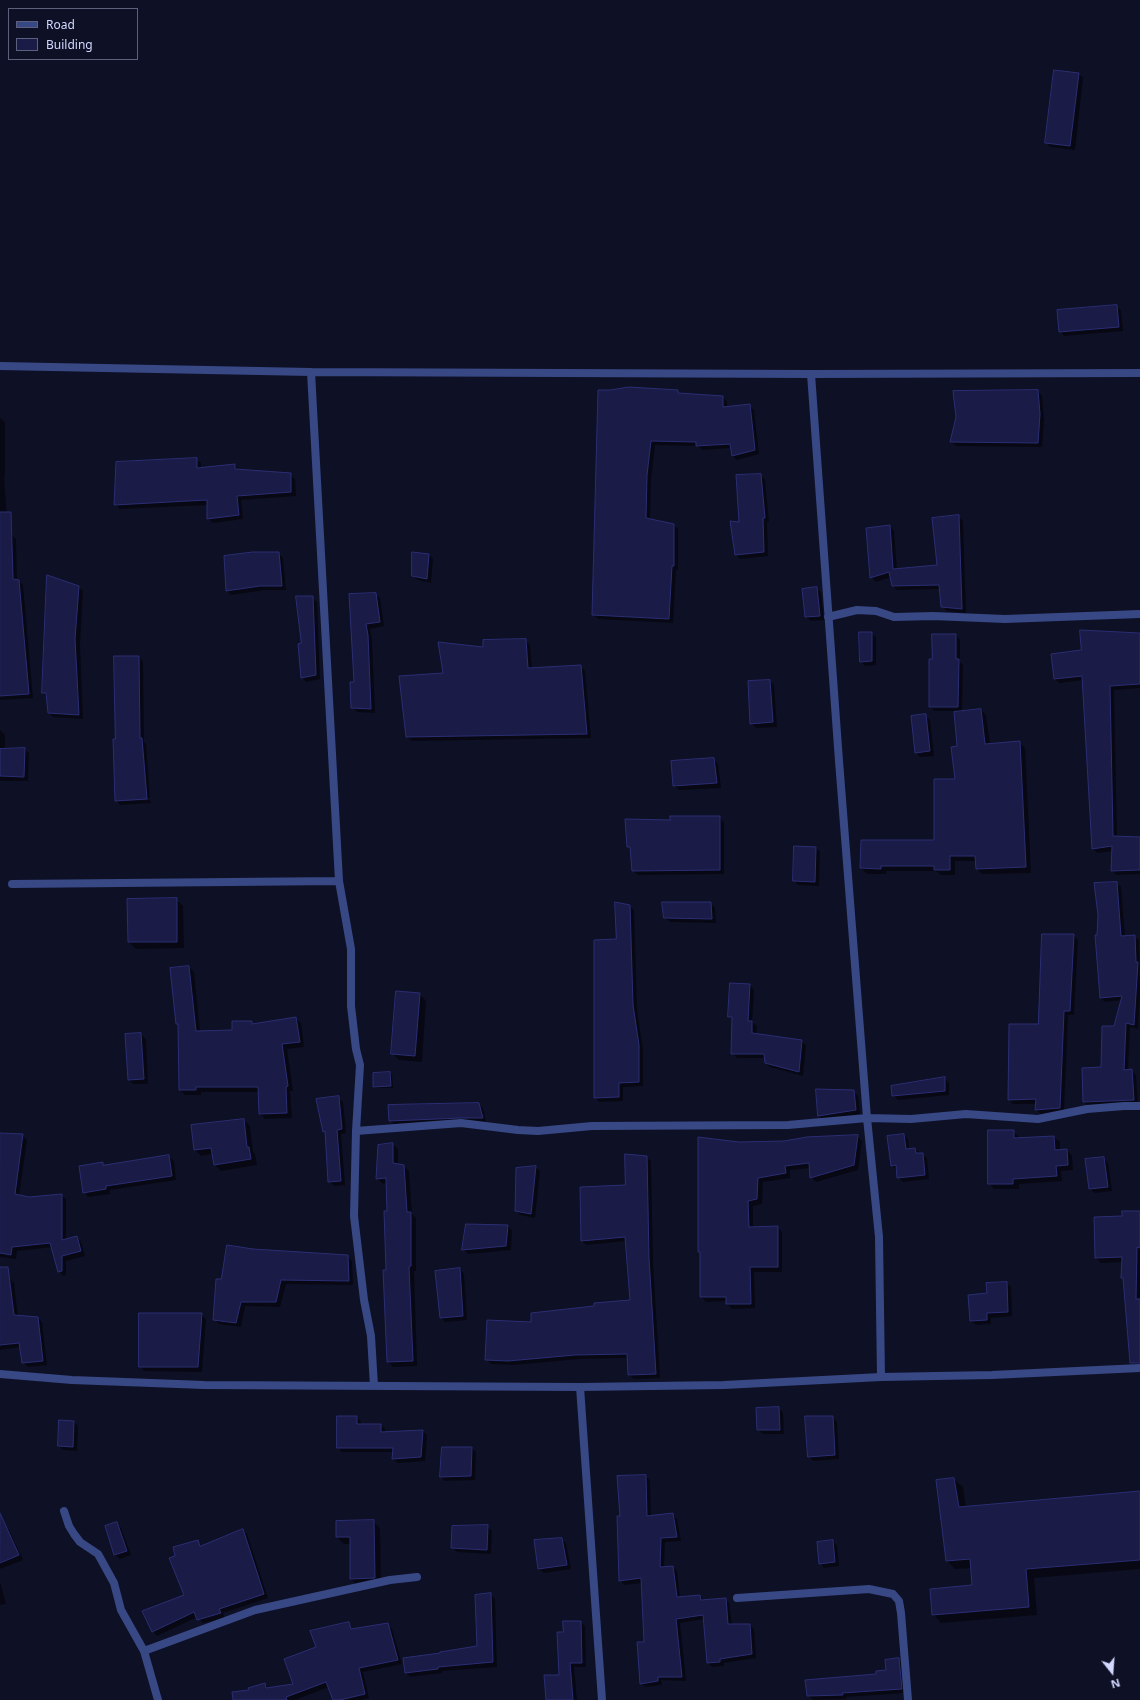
<!DOCTYPE html>
<html>
<head>
<meta charset="utf-8">
<style>
	body { margin:0 }
	#map { position:relative; width:1140px; height:1700px; overflow:hidden; background:#0e1025; font-family:"Noto Sans",sans-serif }
	canvas { display:block }
	.legend { position:absolute; left:8px; top:8px; width:130px; height:52px; box-sizing:border-box; background:#0e1025; border:1px solid #5c607c; margin:0; padding:5px 7px; list-style:none; font-size:12px; color:#d2d8ff }
	.legend li { display:flex; align-items:center; gap:8px; height:20px }
	.legend b { width:20px; border:1px solid #5c607c }
	.north { position:absolute; left:1092px; top:1652px; width:40px; height:40px; -webkit-text-stroke:3px #0e1025; paint-order:stroke; rotate:163deg; font-size:11px; font-weight:700; line-height:16px; text-align:center; color:#d2d8ff }
	.north::after { content:''; display:block; margin:auto; width:14px; height:18px; background:#d2d8ff; clip-path:polygon(50% 0,100% 100%,50% 72%,0 100%) }
</style>
</head>
<body>
<div id="map">
<canvas width="1140" height="1700"></canvas>
<ul class="legend">
<li><b style="height:5px;background:#384885"></b>Road</li>
<li><b style="height:11px;background:#1a1b47"></b>Building</li>
</ul>
<div class="north">N</div>
</div>
<script>
const ctx = document.querySelector('canvas').getContext('2d');
ctx.lineJoin = 'round';
function fill(path, color) { ctx.fillStyle = color; ctx.fill(path, 'evenodd'); }
function stroke(path, color, width, dash) { ctx.strokeStyle = color; ctx.lineWidth = width; ctx.lineCap = dash ? 'butt' : 'round'; ctx.setLineDash(dash || []); ctx.stroke(path); }
fill(new Path2D(`
	M 1079,74 L 1083,78 L 1075,150 L 1050,147 L 1046,143 Z
	M 1117,306 L 1121,311 L 1123,331 L 1064,336 L 1060,331 Z
	M 599,391 L 678,391 L 681,394 L 723,397 L 727,402 L 727,407 L 749,406 L 754,410 L 759,454 L 737,460 L 732,456 L 731,448 L 702,450 L 698,446 L 655,445 L 651,480 L 650,520 L 673,524 L 678,529 L 678,570 L 676,570 L 673,623 L 598,619 L 593,614 Z
	M 1038,391 L 1042,396 L 1044,419 L 1042,447 L 956,446 L 951,442 Z
	M 0,418 L 5,422 L 5,476 L 4,476 L 8,534 L 11,534 L 16,539 L 17,580 L 23,585 L 33,698 L 0,700 Z
	M 196,459 L 201,463 L 201,469 L 235,465 L 239,470 L 290,474 L 295,479 L 296,496 L 241,500 L 243,519 L 213,523 L 208,518 L 208,505 L 120,509 L 115,504 Z
	M 761,475 L 765,480 L 769,522 L 767,522 L 768,556 L 740,559 L 736,555 L 740,523 Z
	M 958,516 L 963,521 L 966,613 L 947,611 L 942,606 L 940,589 L 897,590 L 893,586 L 891,577 L 876,582 L 871,577 L 890,526 L 894,531 L 897,570 L 938,566 Z
	M 278,553 L 283,558 L 286,590 L 265,590 L 231,595 L 227,591 Z
	M 429,555 L 433,559 L 431,583 L 418,580 L 413,576 Z
	M 78,586 L 83,591 L 80,644 L 83,719 L 53,717 L 49,713 L 47,697 L 43,693 Z
	M 817,588 L 821,593 L 824,620 L 811,621 L 806,617 Z
	M 375,594 L 380,598 L 384,626 L 370,629 L 372,640 L 375,713 L 357,712 L 352,707 L 355,683 L 350,595 Z
	M 312,597 L 317,602 L 320,679 L 306,682 L 302,677 L 302,644 Z
	M 1132,632 L 1140,632 L 1140,688 L 1114,690 L 1117,837 L 1140,838 L 1140,874 L 1116,875 L 1112,870 L 1113,851 L 1098,853 L 1093,849 L 1084,680 L 1059,683 L 1055,679 L 1082,651 L 1132,634 Z
	M 871,633 L 876,637 L 876,665 L 865,666 L 861,661 Z
	M 956,635 L 960,640 L 960,662 L 963,665 L 962,712 L 981,710 L 986,715 L 990,744 L 1019,742 L 1025,748 L 1031,873 L 982,874 L 977,869 L 977,861 L 955,861 L 955,875 L 941,875 L 936,871 L 886,871 L 886,874 L 867,874 L 861,868 L 862,841 L 935,841 L 956,780 L 959,712 L 959,711 L 934,711 L 930,706 L 933,660 Z
	M 526,640 L 530,645 L 532,669 L 580,666 L 585,671 L 591,738 L 412,741 L 407,737 L 444,674 L 485,648 Z
	M 139,657 L 143,662 L 144,742 L 146,744 L 150,798 L 118,799 L 118,801 L 150,800 L 151,803 L 120,805 L 116,800 L 116,740 Z
	M 770,681 L 774,685 L 777,727 L 756,728 L 751,723 Z
	M 925,715 L 930,720 L 934,756 L 920,757 L 916,753 Z
	M 0,730 L 5,735 L 5,750 L 24,749 L 29,753 L 28,781 L 0,781 Z
	M 714,759 L 718,764 L 721,788 L 679,790 L 674,786 L 672,762 Z
	M 719,817 L 724,822 L 724,874 L 638,875 L 633,871 L 631,850 L 628,846 L 671,821 Z
	M 816,847 L 820,852 L 819,886 L 798,885 L 794,880 Z
	M 1117,883 L 1121,887 L 1125,937 L 1134,936 L 1139,940 L 1140,996 L 1138,1029 L 1130,1027 L 1128,1071 L 1131,1070 L 1136,1075 L 1138,1104 L 1088,1106 L 1084,1102 L 1102,1068 L 1122,1000 L 1105,1002 L 1100,998 L 1096,936 L 1098,936 Z
	M 176,899 L 183,906 L 184,948 L 136,949 L 129,942 Z
	M 711,903 L 715,908 L 716,923 L 670,922 L 665,918 Z
	M 629,906 L 634,910 L 637,1010 L 643,1050 L 643,1086 L 623,1087 L 623,1101 L 599,1102 L 595,1097 L 617,940 Z
	M 1073,935 L 1078,940 L 1074,1015 L 1068,1015 L 1064,1112 L 1041,1114 L 1036,1109 L 1036,1104 L 1013,1104 L 1009,1100 L 1010,1025 L 1039,1025 Z
	M 189,967 L 194,972 L 200,1032 L 233,1031 L 252,1022 L 254,1024 L 296,1018 L 301,1023 L 304,1047 L 287,1049 L 293,1091 L 290,1091 L 292,1118 L 265,1119 L 260,1114 L 259,1092 L 201,1092 L 201,1095 L 185,1095 L 180,1090 L 179,1026 L 177,1023 Z
	M 750,985 L 754,990 L 752,1022 L 757,1026 L 756,1035 L 802,1041 L 806,1046 L 803,1076 L 770,1067 L 766,1063 L 766,1058 L 737,1058 L 732,1053 L 733,1020 L 729,1017 Z
	M 420,994 L 426,1001 L 422,1062 L 399,1060 L 392,1053 Z
	M 141,1034 L 146,1039 L 148,1084 L 133,1084 L 129,1080 L 126,1035 Z
	M 390,1073 L 392,1075 L 393,1088 L 376,1088 L 374,1087 Z
	M 945,1078 L 949,1083 L 949,1095 L 898,1100 L 893,1095 Z
	M 853,1091 L 858,1096 L 860,1114 L 824,1120 L 819,1116 Z
	M 338,1097 L 343,1102 L 346,1133 L 341,1134 L 345,1185 L 334,1186 L 329,1181 L 326,1133 L 324,1131 Z
	M 479,1104 L 483,1108 L 486,1122 L 465,1121 L 394,1124 L 390,1120 Z
	M 244,1120 L 250,1126 L 253,1152 L 255,1154 L 257,1165 L 221,1171 L 215,1165 L 213,1154 L 201,1156 L 195,1150 Z
	M 1013,1131 L 1019,1137 L 1019,1139 L 1054,1137 L 1060,1142 L 1060,1151 L 1067,1150 L 1072,1156 L 1073,1170 L 1061,1171 L 1062,1181 L 1019,1184 L 1019,1189 L 994,1189 L 989,1183 Z
	M 0,1133 L 22,1135 L 27,1140 L 19,1196 L 29,1198 L 61,1195 L 66,1199 L 66,1240 L 77,1237 L 81,1242 L 85,1256 L 66,1261 L 66,1275 L 63,1276 L 59,1271 L 53,1247 L 17,1251 L 16,1259 L 0,1257 Z
	M 904,1135 L 908,1139 L 909,1149 L 915,1149 L 927,1158 L 929,1179 L 903,1182 L 898,1177 L 897,1170 L 892,1166 Z
	M 857,1136 L 862,1141 L 858,1170 L 816,1182 L 811,1177 L 810,1168 L 790,1170 L 790,1178 L 763,1182 L 762,1204 L 753,1206 L 753,1228 L 777,1227 L 782,1232 L 782,1272 L 754,1272 L 755,1308 L 732,1309 L 727,1304 L 727,1301 L 706,1302 L 701,1297 L 701,1253 L 699,1252 L 739,1143 L 784,1142 Z
	M 393,1144 L 398,1149 L 398,1165 L 404,1166 L 409,1171 L 412,1214 L 416,1218 L 416,1271 L 414,1271 L 417,1366 L 393,1367 L 388,1362 L 387,1183 L 383,1184 L 378,1179 L 379,1146 Z
	M 169,1156 L 174,1161 L 176,1180 L 110,1190 L 110,1194 L 88,1197 L 84,1192 L 102,1163 L 104,1166 Z
	M 646,1157 L 651,1161 L 653,1263 L 660,1378 L 634,1379 L 629,1375 L 628,1358 L 580,1359 L 513,1365 L 491,1364 L 486,1359 L 532,1323 L 631,1301 L 626,1241 L 586,1245 L 582,1241 L 581,1188 L 626,1186 Z
	M 1104,1158 L 1108,1163 L 1112,1191 L 1095,1193 L 1090,1189 L 1087,1160 Z
	M 535,1167 L 540,1171 L 535,1218 L 520,1215 L 516,1210 Z
	M 1140,1212 L 1140,1365 L 1135,1366 L 1131,1362 L 1124,1280 L 1122,1278 L 1122,1262 L 1101,1263 L 1096,1258 L 1123,1217 Z
	M 508,1226 L 512,1231 L 511,1250 L 468,1254 L 463,1249 Z
	M 253,1250 L 347,1256 L 352,1261 L 353,1285 L 286,1284 L 280,1307 L 245,1306 L 241,1327 L 219,1324 L 214,1319 L 221,1280 Z
	M 460,1269 L 464,1274 L 467,1320 L 445,1322 L 441,1318 Z
	M 0,1278 L 9,1278 L 14,1283 L 18,1317 L 38,1318 L 42,1322 L 47,1365 L 28,1367 L 23,1362 L 21,1347 L 0,1350 Z
	M 1006,1283 L 1011,1287 L 1012,1316 L 991,1318 L 991,1324 L 976,1325 L 971,1321 L 969,1296 L 988,1294 Z
	M 201,1314 L 206,1319 L 202,1372 L 144,1371 L 140,1366 Z
	M 779,1408 L 783,1413 L 784,1434 L 763,1434 L 758,1430 Z
	M 357,1417 L 361,1422 L 361,1425 L 381,1425 L 385,1429 L 385,1433 L 423,1431 L 427,1435 L 425,1461 L 398,1463 L 393,1459 L 394,1452 L 342,1452 L 338,1448 Z
	M 833,1417 L 837,1422 L 839,1459 L 813,1461 L 809,1457 Z
	M 74,1422 L 78,1426 L 77,1451 L 63,1450 L 59,1446 Z
	M 472,1448 L 476,1452 L 475,1480 L 445,1481 L 441,1477 Z
	M 645,1476 L 650,1480 L 651,1517 L 673,1514 L 677,1519 L 681,1541 L 665,1542 L 664,1567 L 673,1567 L 677,1571 L 680,1597 L 700,1596 L 705,1600 L 725,1599 L 729,1603 L 732,1625 L 750,1625 L 754,1629 L 756,1658 L 724,1663 L 724,1666 L 712,1667 L 708,1663 L 704,1619 L 680,1623 L 686,1681 L 661,1680 L 662,1685 L 645,1687 L 641,1683 L 645,1643 L 642,1583 L 624,1585 L 620,1580 L 621,1517 Z
	M 954,1479 L 963,1487 L 966,1508 L 1140,1492 L 1140,1569 L 1034,1578 L 1037,1615 L 941,1623 L 933,1614 L 973,1586 L 972,1568 L 955,1569 L 947,1561 Z
	M 373,1521 L 380,1528 L 381,1584 L 358,1586 L 351,1579 L 351,1544 L 344,1544 L 337,1537 Z
	M 117,1523 L 121,1528 L 131,1555 L 120,1559 L 115,1555 Z
	M 5,1525 L 9,1530 L 23,1560 L 0,1569 L 0,1527 Z
	M 487,1526 L 492,1531 L 491,1554 L 457,1552 L 452,1547 Z
	M 243,1530 L 247,1534 L 268,1598 L 223,1613 L 225,1618 L 203,1623 L 197,1617 L 157,1636 L 153,1631 L 185,1596 L 197,1541 L 202,1546 Z
	M 562,1539 L 566,1543 L 571,1569 L 544,1573 L 539,1569 Z
	M 833,1541 L 837,1546 L 839,1566 L 824,1568 L 820,1563 Z
	M 0,1582 L 6,1604 L 0,1605 Z
	M 490,1594 L 495,1599 L 497,1667 L 442,1671 L 442,1673 L 410,1677 L 406,1672 L 478,1647 Z
	M 580,1622 L 585,1626 L 586,1667 L 574,1667 L 577,1700 L 547,1700 L 560,1676 L 564,1633 Z
	M 348,1623 L 353,1630 L 387,1624 L 392,1629 L 402,1664 L 363,1672 L 369,1698 L 362,1700 L 334,1700 L 329,1687 L 295,1700 L 234,1700 L 265,1684 L 269,1688 L 294,1685 L 317,1648 Z
	M 899,1659 L 903,1664 L 906,1693 L 846,1697 L 847,1699 L 813,1700 L 808,1695 L 877,1675 L 887,1670 Z`), '#0007');
const building = new Path2D(`
	M 1054,70 L 1079,73 L 1070,146 L 1045,143 Z
	M 1117,305 L 1119,327 L 1059,332 L 1057,310 Z
	M 629,387 L 678,390 L 678,393 L 723,396 L 723,407 L 750,404 L 755,450 L 732,456 L 730,444 L 696,446 L 696,442 L 651,441 L 647,475 L 646,518 L 674,524 L 674,566 L 672,566 L 669,619 L 592,615 L 598,390 L 610,390 Z
	M 1038,390 L 1040,414 L 1038,443 L 950,442 L 956,417 L 953,391 Z
	M 197,458 L 197,468 L 235,464 L 235,469 L 291,473 L 291,492 L 237,496 L 239,515 L 207,519 L 207,500 L 114,505 L 116,462 Z
	M 761,474 L 765,518 L 763,518 L 764,552 L 735,555 L 730,521 L 739,522 L 736,475 Z
	M 0,512 L 11,512 L 13,579 L 19,580 L 29,694 L 0,696 Z
	M 959,515 L 962,609 L 941,607 L 939,585 L 892,586 L 889,572 L 870,578 L 866,528 L 890,525 L 893,569 L 937,565 L 932,518 Z
	M 253,552 L 279,552 L 282,586 L 260,586 L 226,591 L 224,556 Z
	M 412,552 L 429,554 L 427,579 L 412,576 Z
	M 47,575 L 79,586 L 75,639 L 79,715 L 48,713 L 46,693 L 42,693 Z
	M 817,587 L 820,616 L 805,617 L 802,589 Z
	M 376,593 L 380,622 L 366,624 L 368,635 L 371,709 L 351,708 L 350,682 L 354,682 L 349,594 Z
	M 296,596 L 313,596 L 316,675 L 301,678 L 298,644 L 301,643 Z
	M 1080,630 L 1140,633 L 1140,684 L 1110,686 L 1113,836 L 1140,837 L 1140,870 L 1111,871 L 1112,846 L 1092,849 L 1082,676 L 1054,679 L 1051,654 L 1081,650 Z
	M 859,632 L 872,632 L 872,661 L 860,662 Z
	M 932,634 L 956,634 L 956,659 L 959,659 L 958,707 L 929,707 L 929,659 L 932,659 Z
	M 526,639 L 528,668 L 581,665 L 587,734 L 406,737 L 399,676 L 443,673 L 438,642 L 483,647 L 483,640 Z
	M 114,656 L 139,656 L 140,738 L 142,738 L 147,799 L 115,801 L 113,739 L 115,739 Z
	M 770,680 L 773,722 L 750,724 L 748,681 Z
	M 981,709 L 985,744 L 1020,741 L 1026,867 L 976,869 L 975,856 L 950,856 L 950,870 L 934,870 L 934,866 L 881,866 L 881,869 L 860,868 L 861,840 L 934,840 L 934,779 L 955,779 L 951,747 L 957,746 L 954,712 Z
	M 926,714 L 930,751 L 915,753 L 911,716 Z
	M 25,748 L 24,777 L 0,776 L 0,749 Z
	M 714,758 L 717,783 L 673,786 L 671,761 Z
	M 670,816 L 720,816 L 720,870 L 632,871 L 630,847 L 627,847 L 625,819 L 670,820 Z
	M 794,846 L 816,847 L 815,882 L 793,881 Z
	M 1117,882 L 1121,936 L 1135,935 L 1136,962 L 1138,962 L 1134,1025 L 1126,1023 L 1124,1070 L 1132,1069 L 1134,1100 L 1083,1102 L 1082,1068 L 1101,1067 L 1102,1026 L 1114,1026 L 1122,996 L 1100,998 L 1095,935 L 1097,935 L 1098,915 L 1094,883 Z
	M 177,898 L 177,942 L 128,942 L 127,899 Z
	M 615,902 L 630,905 L 633,1005 L 639,1045 L 639,1082 L 619,1083 L 619,1097 L 594,1098 L 594,940 L 616,939 Z
	M 662,902 L 711,902 L 712,919 L 664,918 Z
	M 1042,934 L 1074,934 L 1070,1011 L 1064,1011 L 1060,1108 L 1035,1110 L 1036,1099 L 1008,1100 L 1009,1024 L 1038,1024 Z
	M 189,966 L 196,1031 L 232,1030 L 232,1021 L 252,1021 L 252,1024 L 296,1017 L 300,1042 L 282,1044 L 288,1086 L 286,1087 L 287,1113 L 259,1114 L 258,1087 L 196,1087 L 196,1090 L 179,1090 L 178,1024 L 176,1024 L 170,968 Z
	M 730,983 L 750,984 L 748,1021 L 752,1021 L 752,1033 L 802,1040 L 799,1072 L 765,1063 L 764,1054 L 731,1054 L 732,1017 L 728,1017 Z
	M 396,991 L 420,993 L 415,1056 L 391,1054 Z
	M 141,1033 L 144,1079 L 128,1080 L 125,1034 Z
	M 390,1072 L 391,1086 L 373,1087 L 373,1073 Z
	M 945,1077 L 945,1091 L 892,1096 L 891,1086 Z
	M 816,1089 L 854,1090 L 856,1110 L 818,1116 Z
	M 339,1096 L 342,1129 L 337,1130 L 341,1181 L 328,1182 L 325,1131 L 323,1132 L 316,1099 Z
	M 479,1103 L 483,1118 L 461,1118 L 389,1121 L 388,1105 Z
	M 244,1119 L 247,1147 L 249,1147 L 251,1159 L 214,1165 L 211,1148 L 194,1150 L 191,1125 Z
	M 988,1130 L 1014,1130 L 1014,1138 L 1054,1136 L 1055,1150 L 1067,1149 L 1068,1165 L 1056,1166 L 1057,1176 L 1013,1179 L 1013,1184 L 988,1184 Z
	M 0,1133 L 23,1134 L 15,1194 L 29,1197 L 62,1194 L 62,1240 L 77,1236 L 81,1251 L 62,1256 L 62,1271 L 58,1272 L 50,1243 L 12,1247 L 11,1255 L 0,1253 Z
	M 904,1134 L 906,1149 L 915,1148 L 916,1153 L 923,1153 L 925,1175 L 897,1178 L 896,1165 L 891,1166 L 887,1136 Z
	M 858,1135 L 854,1165 L 810,1178 L 809,1163 L 785,1166 L 786,1173 L 758,1178 L 757,1199 L 748,1201 L 749,1227 L 778,1226 L 778,1267 L 750,1267 L 751,1304 L 726,1304 L 726,1297 L 700,1297 L 700,1252 L 698,1252 L 698,1137 L 739,1142 L 784,1141 L 807,1137 Z
	M 393,1143 L 393,1163 L 404,1165 L 407,1212 L 411,1212 L 411,1266 L 409,1267 L 413,1361 L 387,1362 L 383,1270 L 386,1270 L 384,1211 L 387,1211 L 386,1178 L 376,1179 L 378,1145 Z
	M 625,1154 L 647,1156 L 649,1258 L 656,1374 L 628,1375 L 627,1354 L 575,1355 L 508,1361 L 485,1360 L 487,1320 L 531,1322 L 531,1313 L 594,1306 L 594,1303 L 630,1300 L 625,1237 L 581,1241 L 580,1187 L 625,1185 Z
	M 169,1155 L 172,1176 L 106,1186 L 106,1189 L 83,1193 L 79,1166 L 103,1162 L 103,1165 Z
	M 1104,1157 L 1108,1187 L 1089,1189 L 1085,1159 Z
	M 536,1166 L 531,1214 L 515,1211 L 516,1168 Z
	M 1122,1211 L 1140,1211 L 1140,1248 L 1137,1247 L 1136,1299 L 1140,1299 L 1140,1363 L 1130,1363 L 1123,1278 L 1121,1278 L 1122,1257 L 1095,1258 L 1094,1217 L 1122,1216 Z
	M 466,1224 L 508,1225 L 506,1246 L 462,1250 Z
	M 227,1245 L 253,1249 L 348,1255 L 349,1281 L 281,1280 L 276,1302 L 241,1302 L 236,1323 L 213,1320 L 216,1279 L 221,1279 Z
	M 0,1267 L 8,1267 L 14,1315 L 38,1317 L 43,1361 L 22,1363 L 19,1343 L 0,1345 Z
	M 460,1268 L 463,1316 L 440,1318 L 435,1271 Z
	M 1007,1282 L 1008,1312 L 987,1313 L 987,1320 L 970,1321 L 968,1295 L 987,1293 L 986,1283 Z
	M 139,1313 L 202,1313 L 198,1367 L 139,1367 Z
	M 779,1407 L 780,1430 L 757,1430 L 756,1408 Z
	M 337,1416 L 357,1416 L 357,1424 L 381,1424 L 381,1432 L 423,1430 L 421,1457 L 392,1459 L 393,1448 L 337,1448 Z
	M 805,1416 L 833,1416 L 835,1455 L 808,1457 Z
	M 59,1420 L 74,1421 L 73,1447 L 58,1446 Z
	M 442,1447 L 472,1447 L 471,1476 L 440,1477 Z
	M 646,1475 L 647,1516 L 673,1513 L 677,1537 L 661,1538 L 660,1567 L 673,1566 L 677,1597 L 700,1595 L 701,1600 L 726,1598 L 728,1624 L 750,1624 L 752,1654 L 720,1659 L 720,1662 L 707,1663 L 703,1615 L 676,1619 L 682,1677 L 658,1677 L 658,1681 L 640,1684 L 637,1642 L 644,1642 L 641,1578 L 619,1581 L 617,1516 L 620,1516 L 617,1476 Z
	M 954,1478 L 959,1507 L 1140,1491 L 1140,1560 L 1026,1569 L 1029,1607 L 932,1615 L 930,1589 L 972,1585 L 970,1559 L 946,1561 L 936,1480 Z
	M 0,1513 L 19,1555 L 0,1563 Z
	M 374,1520 L 375,1578 L 350,1579 L 350,1537 L 336,1537 L 336,1521 Z
	M 117,1522 L 127,1551 L 114,1555 L 105,1526 Z
	M 488,1525 L 487,1550 L 451,1548 L 452,1526 Z
	M 243,1529 L 264,1594 L 219,1609 L 221,1613 L 197,1620 L 194,1612 L 152,1632 L 142,1611 L 184,1595 L 169,1558 L 175,1556 L 173,1547 L 198,1540 L 200,1546 Z
	M 562,1538 L 567,1565 L 538,1569 L 534,1540 Z
	M 833,1540 L 835,1562 L 819,1564 L 817,1542 Z
	M 491,1593 L 493,1662 L 438,1667 L 438,1669 L 405,1673 L 403,1658 L 440,1653 L 440,1652 L 477,1646 L 475,1595 Z
	M 563,1621 L 581,1621 L 582,1663 L 570,1663 L 573,1700 L 546,1700 L 544,1675 L 559,1675 L 557,1632 L 563,1632 Z
	M 349,1622 L 351,1629 L 388,1623 L 398,1660 L 359,1668 L 365,1694 L 340,1700 L 333,1700 L 326,1682 L 286,1697 L 287,1700 L 233,1700 L 232,1692 L 249,1690 L 248,1688 L 265,1683 L 266,1688 L 293,1684 L 284,1659 L 316,1647 L 310,1631 Z
	M 899,1658 L 902,1689 L 842,1693 L 843,1695 L 807,1696 L 805,1680 L 876,1674 L 876,1671 L 886,1670 L 885,1660 Z`);
fill(building, '#1a1b47');
stroke(building, '#2b2e73', 1);
stroke(new Path2D(`
	M 0,366 L 311,372 L 811,374 L 1140,373
	M 311,372 L 339,881 L 351,949 L 351,1006 L 356,1049 L 360,1065 L 356,1131 L 354,1216 L 364,1300 L 371,1336 L 374,1386
	M 811,374 L 839,761 L 867,1118 L 879,1237 L 881,1377
	M 828,617 L 857,610 L 876,611 L 894,617 L 933,616 L 1005,619 L 1140,614
	M 12,884 L 339,881
	M 356,1131 L 461,1123 L 518,1130 L 538,1131 L 592,1126 L 788,1125 L 867,1118 L 911,1119 L 966,1114 L 1038,1119 L 1087,1109 L 1124,1106 L 1140,1106
	M 0,1374 L 72,1380 L 204,1385 L 580,1387 L 724,1385 L 881,1377 L 992,1375 L 1140,1368
	M 580,1387 L 602,1700
	M 64,1511 L 69,1526 L 74,1534 L 80,1542 L 98,1554 L 114,1583 L 121,1610 L 144,1651 L 158,1700
	M 737,1598 L 869,1589 L 893,1594 L 899,1601 L 901,1613 L 908,1700
	M 144,1651 L 255,1610 L 390,1580 L 417,1577`), '#384885', 8);
</script>
</body>
</html>
